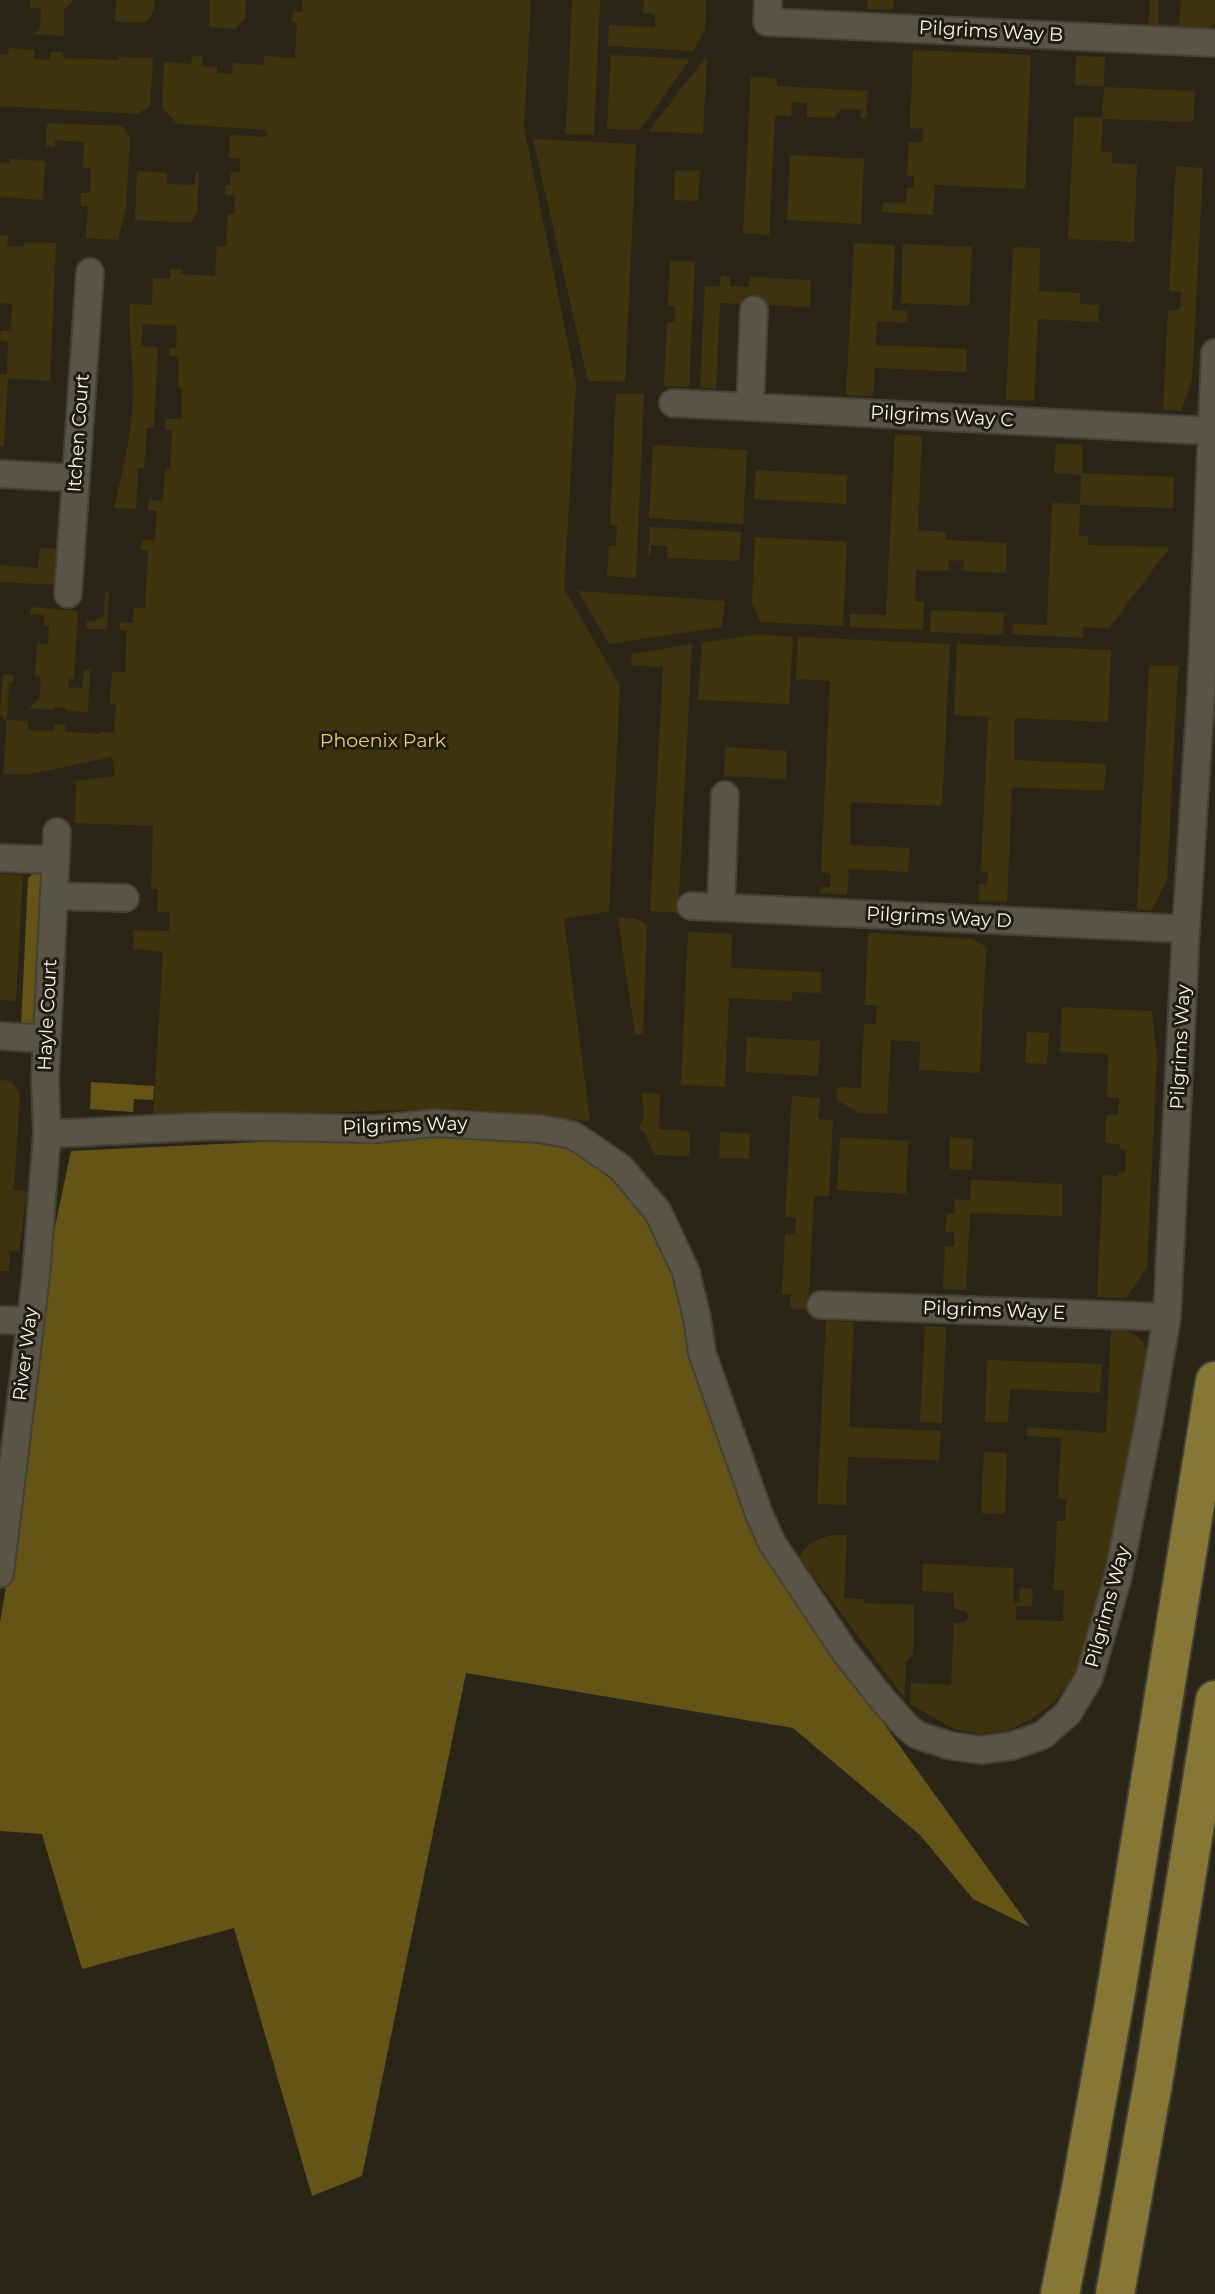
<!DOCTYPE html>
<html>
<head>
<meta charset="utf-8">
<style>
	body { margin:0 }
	canvas { display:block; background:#292618 }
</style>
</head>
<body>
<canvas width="1215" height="2294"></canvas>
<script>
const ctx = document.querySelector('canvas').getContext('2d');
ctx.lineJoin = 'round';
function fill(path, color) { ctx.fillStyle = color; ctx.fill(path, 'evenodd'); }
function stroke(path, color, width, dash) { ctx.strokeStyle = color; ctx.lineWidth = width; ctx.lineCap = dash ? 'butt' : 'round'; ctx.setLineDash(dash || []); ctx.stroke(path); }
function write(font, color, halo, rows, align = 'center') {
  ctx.font = font + ' Montserrat,sans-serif'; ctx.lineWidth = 6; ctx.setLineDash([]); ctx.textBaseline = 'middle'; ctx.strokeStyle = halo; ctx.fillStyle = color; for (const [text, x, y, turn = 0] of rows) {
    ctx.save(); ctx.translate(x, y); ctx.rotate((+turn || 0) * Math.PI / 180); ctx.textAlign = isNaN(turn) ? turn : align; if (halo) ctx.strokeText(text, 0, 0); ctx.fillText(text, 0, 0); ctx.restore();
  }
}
fill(new Path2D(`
	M 31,0 L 73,0 L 73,2 L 64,9 L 64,36 L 34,34 L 40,28 L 41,8 L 30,8 Z
	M 116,0 L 155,0 C 153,29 137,23 115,21 Z
	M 210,0 L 246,0 L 245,19 L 235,29 L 209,27 Z
	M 303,0 L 531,0 L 524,127 L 576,383 L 564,589 L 620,685 L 609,911 L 564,919 L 590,1121 L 456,1108 L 153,1119 L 163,952 L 133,949 L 134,930 L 169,931 L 170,912 L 157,912 L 158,889 L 151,889 L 153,826 L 75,823 L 76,781 L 115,776 L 112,757 L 25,775 L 3,774 L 7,722 L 0,715 L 3,674 L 14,675 L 13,682 L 9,683 L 7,720 L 28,721 L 28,730 L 53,731 L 54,724 L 65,725 L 65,732 L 99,734 L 100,732 L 114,733 L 116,704 L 110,704 L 112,672 L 125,672 L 127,631 L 120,630 L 120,622 L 133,623 L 134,608 L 145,608 L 148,551 L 141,550 L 142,540 L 155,540 L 157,511 L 148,510 L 149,500 L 163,501 L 165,469 L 170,469 L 172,430 L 165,429 L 166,419 L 181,419 L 182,389 L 178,388 L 179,357 L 169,356 L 170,348 L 176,348 L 177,326 L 143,324 L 141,346 L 158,347 L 154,428 L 147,428 L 144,468 L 138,468 L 136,509 L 114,508 C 123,467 134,427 133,385 C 133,358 128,332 130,304 L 152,305 L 153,278 L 170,278 L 170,269 L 181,269 L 181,274 L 215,276 L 217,246 L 226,246 L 228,214 L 234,214 L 235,196 L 225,195 L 225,185 L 230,185 L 231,172 L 240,172 L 240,159 L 229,158 L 230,135 L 267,137 L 266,130 L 177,124 L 162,107 L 164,62 L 191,64 L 192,56 L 203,57 L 202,66 L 217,67 L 217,73 L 232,74 L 233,63 L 264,65 L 264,56 L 295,58 L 297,23 L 292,22 L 293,12 L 302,12 Z
	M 572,0 L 600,0 L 594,135 L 566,134 Z
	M 644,0 L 706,0 L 705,30 L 693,51 L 608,46 L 609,25 L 655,27 L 655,14 L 643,13 Z
	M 868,0 L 894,0 L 893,10 L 867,9 Z
	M 1150,0 L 1159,0 L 1158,24 L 1179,25 L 1181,0 L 1215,0 L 1215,23 L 1205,36 L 1148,30 Z
	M 9,48 L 34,50 L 34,59 L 50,60 L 51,52 L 63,52 L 63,58 L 119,60 L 119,52 L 121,57 L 153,58 L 150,106 L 137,114 L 0,106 L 0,54 L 8,55 Z
	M 913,50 L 1031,55 L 1025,189 L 935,185 L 933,215 L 882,212 L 883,202 L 906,203 L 907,188 L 914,188 L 914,176 L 907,175 L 909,142 L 922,142 L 923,129 L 910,128 Z
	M 611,55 L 690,59 L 640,130 L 607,129 Z
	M 1076,56 L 1105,57 L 1104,87 L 1195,91 L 1193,122 L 1103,119 L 1101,151 L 1112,152 L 1112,163 L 1137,164 L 1134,242 L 1068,239 L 1074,117 L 1102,118 L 1104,87 L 1075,85 Z
	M 704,59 L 707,59 L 703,134 L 649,131 Z
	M 751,77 L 777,78 L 777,86 L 868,91 L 866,118 L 861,118 L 861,110 L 842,109 L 836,114 L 836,118 L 807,117 L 807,103 L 792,102 L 791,116 L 775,115 L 769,235 L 743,233 Z
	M 47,123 L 122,126 L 130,137 L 126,207 L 118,240 L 86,238 L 88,206 L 81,206 L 81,193 L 90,193 L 91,168 L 83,167 L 84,142 L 55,140 L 55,147 L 46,146 Z
	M 533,139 L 636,144 L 625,382 L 588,381 Z
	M 790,155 L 864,159 L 861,224 L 787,220 Z
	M 10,159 L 45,161 L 43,200 L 0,197 L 0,162 L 10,163 Z
	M 1176,166 L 1203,168 L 1192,380 L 1181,411 L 1163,410 L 1168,310 L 1177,310 L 1180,308 L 1181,292 L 1169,291 Z
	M 675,170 L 700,171 L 698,201 L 674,200 Z
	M 137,171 L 167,173 L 167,184 L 195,185 L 196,171 L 199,171 L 197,213 L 190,223 L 135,220 Z
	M 0,235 L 8,236 L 7,246 L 24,247 L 25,242 L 56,243 L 50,381 L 8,378 L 4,446 L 0,446 L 0,374 L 7,374 L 8,342 L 0,341 L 1,331 L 11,331 L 12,304 L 0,303 Z
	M 854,243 L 895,245 L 892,310 L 907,311 L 907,323 L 877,321 L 876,345 L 967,349 L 966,372 L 875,368 L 873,396 L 846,395 Z
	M 903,244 L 972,247 L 969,306 L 901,303 Z
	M 1013,247 L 1040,248 L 1039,291 L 1080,293 L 1080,304 L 1099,305 L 1098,322 L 1038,319 L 1034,401 L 1006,400 Z
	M 670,261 L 695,262 L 689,387 L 664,386 L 667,323 L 675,322 L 675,307 L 668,306 Z
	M 721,275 L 730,276 L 730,286 L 749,287 L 750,277 L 811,280 L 810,307 L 720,303 L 716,389 L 700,388 L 705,286 L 720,287 Z
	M 616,393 L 644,394 L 636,578 L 607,576 L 609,546 L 616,546 L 617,525 L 610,525 Z
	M 895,434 L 922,436 L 918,530 L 946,532 L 946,540 L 1007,543 L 1006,573 L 963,571 L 964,561 L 949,560 L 948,571 L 916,570 L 915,601 L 924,602 L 923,630 L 850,627 L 850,614 L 886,615 Z
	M 1056,444 L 1083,445 L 1082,473 L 1174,477 L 1173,508 L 1080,505 L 1079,536 L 1088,536 L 1088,545 L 1170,547 L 1109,628 L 1083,627 L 1083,638 L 1013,634 L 1013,624 L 1047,625 L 1052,503 L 1080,504 L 1081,475 L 1054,473 Z
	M 653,445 L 747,450 L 743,524 L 649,518 Z
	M 756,470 L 847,475 L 846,504 L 754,499 Z
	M 650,527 L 741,532 L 739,561 L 667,558 L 667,546 L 651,545 L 650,557 L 648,557 Z
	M 755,537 L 847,542 L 843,626 L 760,622 L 752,603 Z
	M 40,548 L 59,549 L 56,585 L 0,582 L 0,565 L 38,568 Z
	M 109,590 L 107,629 L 86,629 L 87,621 L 94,622 L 104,615 L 105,593 Z
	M 578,591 L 725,601 L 722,627 L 609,644 Z
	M 31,607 L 78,611 L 74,679 L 69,679 L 68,687 L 82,688 L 84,670 L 90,670 L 88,712 L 66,711 L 66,708 L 54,707 L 53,710 L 29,708 L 39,699 L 41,677 L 35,676 L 37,644 L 48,644 L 49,626 L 44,625 L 44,615 L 30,614 Z
	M 931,610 L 1004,613 L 1003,635 L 930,632 Z
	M 758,634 L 793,637 L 789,704 L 698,700 L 702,643 Z
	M 798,637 L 950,644 L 942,806 L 851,802 L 850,845 L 910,848 L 908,872 L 849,869 L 847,895 L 820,893 L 821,887 L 830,887 L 831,873 L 821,872 L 830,681 L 796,679 Z
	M 692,644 L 678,913 L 650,911 L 663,667 L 631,665 L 632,654 Z
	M 957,644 L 1111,650 L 1108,722 L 1015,718 L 1014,760 L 1106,764 L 1104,791 L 1012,787 L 1007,902 L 979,901 L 979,884 L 987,884 L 988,872 L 981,871 L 988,717 L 954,715 Z
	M 1149,665 L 1178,666 L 1167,880 L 1152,910 L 1137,910 Z
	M 725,747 L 787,751 L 786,779 L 724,776 Z
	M 0,874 L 23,875 L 16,1001 L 0,1000 Z
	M 618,918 L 635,918 L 647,925 L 643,1035 L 635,1034 Z
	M 688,932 L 732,934 L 731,968 L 821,972 L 821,993 L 792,992 L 792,1001 L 729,998 L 725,1087 L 681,1085 Z
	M 868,933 L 973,939 L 986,947 L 980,1073 L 919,1070 L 920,1042 L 891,1040 L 887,1114 L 859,1113 L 837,1100 L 837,1087 L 861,1088 L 864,1024 L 876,1024 L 877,1005 L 865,1005 Z
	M 1062,1007 L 1152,1011 L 1157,1056 L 1147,1268 L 1126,1298 L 1097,1297 L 1103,1175 L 1118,1176 L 1119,1173 L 1125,1172 L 1126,1150 L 1120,1149 L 1120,1144 L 1105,1143 L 1106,1115 L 1118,1115 L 1119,1098 L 1107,1097 L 1108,1054 L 1060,1052 Z
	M 1027,1032 L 1049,1033 L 1047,1064 L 1025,1063 Z
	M 747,1037 L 820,1041 L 818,1076 L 745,1072 Z
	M 0,1080 L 11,1081 L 20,1093 L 14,1190 L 27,1191 L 19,1251 L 10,1251 L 9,1271 L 0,1271 Z
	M 642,1093 L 660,1094 L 659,1129 L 690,1131 L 689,1156 L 654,1155 L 645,1133 L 639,1128 L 644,1116 Z
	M 792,1096 L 820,1098 L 818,1119 L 833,1120 L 829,1196 L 814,1196 L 808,1310 L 790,1309 L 791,1295 L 782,1294 L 785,1234 L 795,1235 L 796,1218 L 785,1217 Z
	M 720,1132 L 750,1134 L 749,1159 L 719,1158 Z
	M 840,1137 L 908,1141 L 906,1194 L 837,1190 Z
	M 950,1137 L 973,1139 L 972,1170 L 949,1169 Z
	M 971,1180 L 1063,1184 L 1062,1216 L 970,1213 L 966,1290 L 943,1289 L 945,1246 L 954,1246 L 954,1232 L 945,1232 L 947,1214 L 954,1214 L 955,1199 L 970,1200 Z
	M 826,1321 L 854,1322 L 849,1427 L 941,1431 L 939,1460 L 848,1457 L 846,1505 L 817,1504 Z
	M 925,1326 L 946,1327 L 942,1423 L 920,1422 Z
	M 1111,1329 C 1144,1332 1149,1343 1148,1374 L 1093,1631 L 1075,1675 L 1055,1701 L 1033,1718 L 1007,1731 L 980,1734 L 954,1729 L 910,1704 L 911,1683 L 951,1685 L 954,1623 L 964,1623 L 969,1617 L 966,1611 L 954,1609 L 954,1593 L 922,1591 L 923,1564 L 1014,1568 L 1013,1603 L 1019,1603 L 1020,1588 L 1033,1589 L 1032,1606 L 1016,1606 L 1016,1620 L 1063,1621 L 1064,1590 L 1054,1590 L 1057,1521 L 1065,1521 L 1066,1499 L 1058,1498 L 1061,1438 L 1027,1436 L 1027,1427 L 1106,1433 Z
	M 987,1360 L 1102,1364 L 1100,1393 L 1010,1389 L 1008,1423 L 985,1422 Z
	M 984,1452 L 1007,1453 L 1005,1514 L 981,1513 Z
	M 834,1535 L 847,1535 L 844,1598 L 864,1599 L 864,1603 L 914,1605 L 913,1655 L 906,1662 L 904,1698 L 800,1558 C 805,1543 819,1538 834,1535 Z`), '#3d330c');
fill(new Path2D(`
	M 34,873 L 41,873 L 45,876 L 39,1016 L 33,1028 L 21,1027 L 28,878 Z
	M 91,1082 L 154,1086 L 153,1100 L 134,1099 L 133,1112 L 90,1109 Z
	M 451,1133 L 579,1149 L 626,1184 L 671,1267 L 693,1344 L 766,1560 L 1030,1927 L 973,1899 L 920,1835 L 793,1728 L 466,1673 L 362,2176 L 312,2196 L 234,1928 L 82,1969 L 42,1834 L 0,1831 L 0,1623 L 15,1531 L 45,1274 L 71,1151 Z`), '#645517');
const street = new Path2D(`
	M 768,0 L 767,22 L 1215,43
	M 673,403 L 1211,431
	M 750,407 L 754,310
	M 0,474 L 76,478
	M 68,594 L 90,272
	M 2,858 L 56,860
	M 54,896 L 125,898
	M 691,906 L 1186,929
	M 721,907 L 725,795
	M 0,1036 L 47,1039
	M 47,1134 L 216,1126 L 377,1129 L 434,1123 L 541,1129 L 572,1135 L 585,1143 L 621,1168 L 658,1212 L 686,1272 L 697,1318 L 702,1353 L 759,1514 L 772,1543 L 845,1652 L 882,1699 L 906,1726 L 917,1735 L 951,1746 L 981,1750 L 1012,1746 L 1043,1735 L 1068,1713 L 1089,1678 L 1118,1577 L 1149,1422 L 1167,1317 L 1186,929 L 1201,693 L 1215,353
	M 821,1305 L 1167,1317
	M 0,1320 L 30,1321
	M 0,1574 L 36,1276 L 47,1134 L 45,1079 L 57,832`);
const primary = new Path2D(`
	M 1060,2294 L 1081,2188 L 1115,1998 L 1215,1381
	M 1115,2294 L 1153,2083 L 1215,1700`);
stroke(street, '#444237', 30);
stroke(primary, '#444237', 42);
stroke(street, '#595546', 26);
stroke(primary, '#867735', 38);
write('19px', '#f7f5ec', '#201c0f', [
	["Pilgrims Way B",991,32,3],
	["Pilgrims Way C",942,417,3],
	["Itchen Court",79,433,-86],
	["Pilgrims Way D",939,918,3],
	["Hayle Court",48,1015,-87],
	["Pilgrims Way",1181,1047,-87],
	["Pilgrims Way",405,1126,-2],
	["Pilgrims Way E",994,1311,2],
	["River Way",26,1354,-83],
	["Pilgrims Way",1108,1607,-75]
]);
write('19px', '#eacf62', '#201c0f', [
	["Phoenix Park",383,741]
]);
</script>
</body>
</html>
